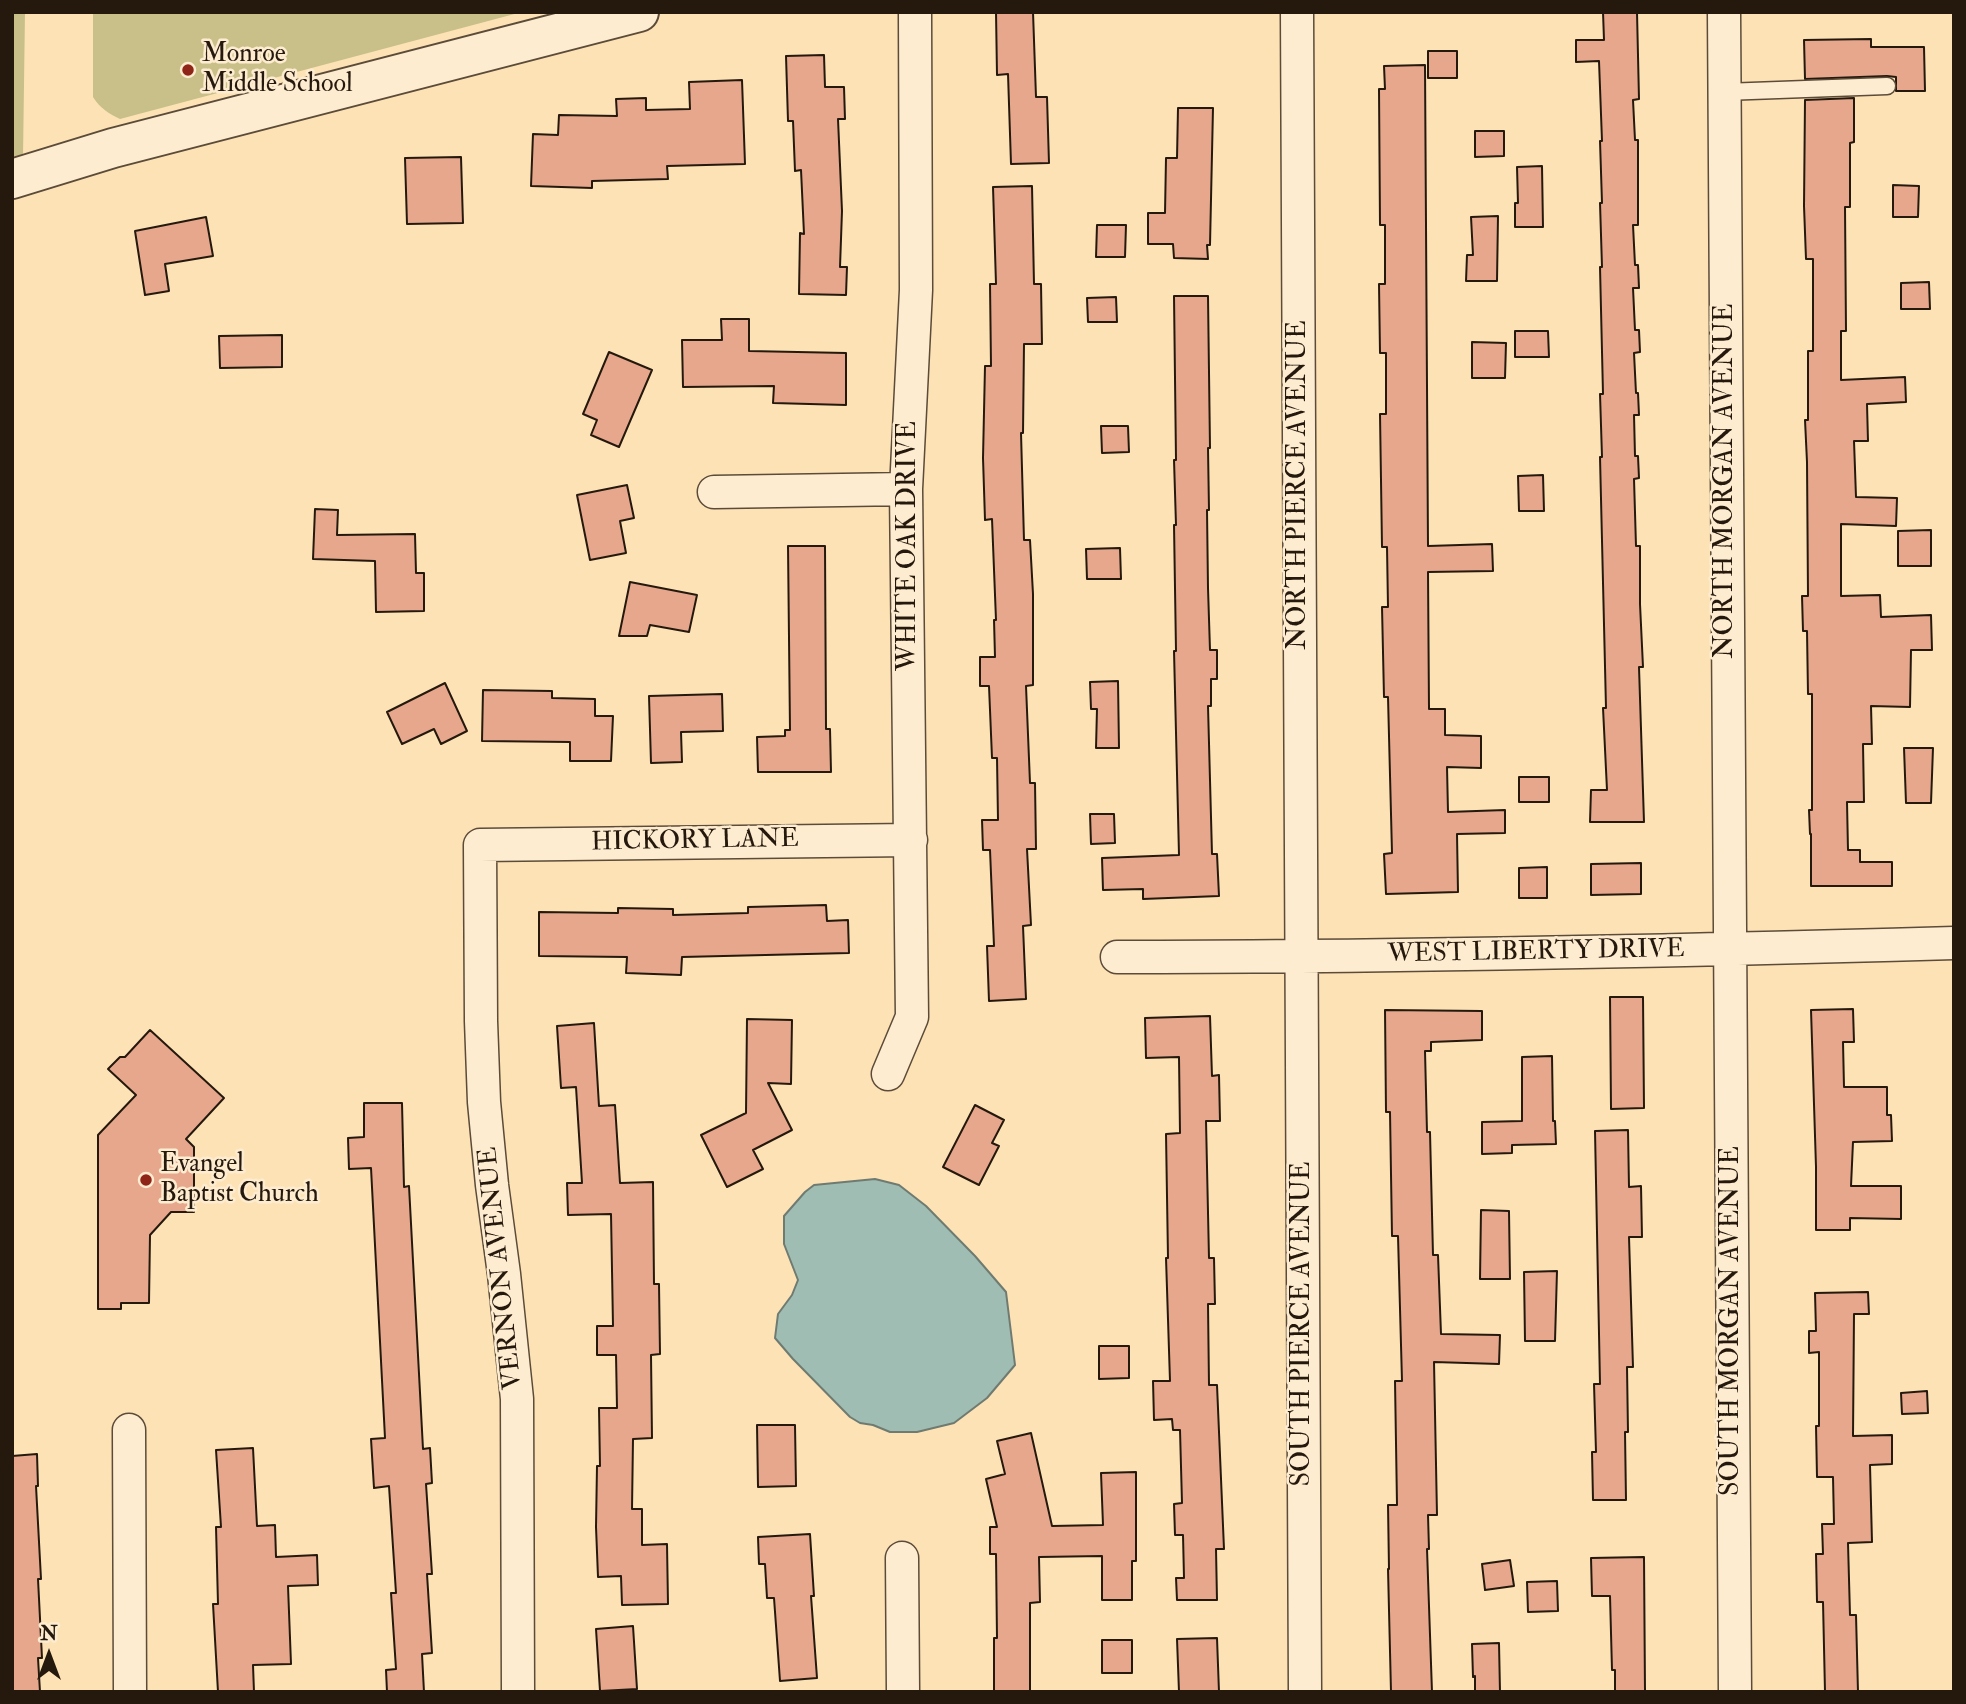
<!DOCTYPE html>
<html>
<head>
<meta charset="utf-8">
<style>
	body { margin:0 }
	#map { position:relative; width:1966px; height:1704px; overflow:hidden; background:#fde2b6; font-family:"IM FELL Double Pica",serif }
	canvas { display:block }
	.frame { position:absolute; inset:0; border:14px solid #25190e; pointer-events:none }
	.north { position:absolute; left:14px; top:1620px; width:70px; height:70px; -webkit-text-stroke:5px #feecd0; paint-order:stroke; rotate:0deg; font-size:19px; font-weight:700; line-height:28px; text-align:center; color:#25190e }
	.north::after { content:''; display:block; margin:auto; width:24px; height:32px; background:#25190e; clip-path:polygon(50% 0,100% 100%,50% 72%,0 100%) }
</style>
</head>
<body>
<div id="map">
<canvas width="1966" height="1704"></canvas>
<div class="frame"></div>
<div class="north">N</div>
</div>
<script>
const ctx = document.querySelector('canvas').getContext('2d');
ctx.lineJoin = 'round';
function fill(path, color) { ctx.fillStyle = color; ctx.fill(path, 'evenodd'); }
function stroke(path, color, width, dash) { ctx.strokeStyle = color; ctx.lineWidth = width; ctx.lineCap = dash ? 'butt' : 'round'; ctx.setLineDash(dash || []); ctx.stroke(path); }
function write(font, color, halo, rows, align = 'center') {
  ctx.font = font + ' "IM FELL Double Pica",serif'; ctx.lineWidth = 5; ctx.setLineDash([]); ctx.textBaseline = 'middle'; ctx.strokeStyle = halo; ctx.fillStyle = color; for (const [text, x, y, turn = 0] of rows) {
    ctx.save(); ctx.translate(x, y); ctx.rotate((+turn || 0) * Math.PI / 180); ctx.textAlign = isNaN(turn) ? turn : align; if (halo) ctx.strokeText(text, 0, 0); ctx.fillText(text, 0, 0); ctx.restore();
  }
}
fill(new Path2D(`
	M 12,12 L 25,12 L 23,157 L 12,160 Z
	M 93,12 L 522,12 L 120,119 C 109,114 100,108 93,97 Z`), '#c8c088');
const water = new Path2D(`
	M 875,1179 L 899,1185 L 926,1206 L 975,1256 L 1006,1292 L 1015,1365 L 987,1398 L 954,1423 L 917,1432 L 890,1432 L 873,1425 L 860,1423 L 850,1417 L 793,1359 L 775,1338 L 778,1314 L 792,1295 L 798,1280 L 784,1244 L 784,1216 L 805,1192 L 814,1185 Z`);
fill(water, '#a0bdb3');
stroke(water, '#6f7b71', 2);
const building = new Path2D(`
	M 996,12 L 1033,12 L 1036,97 L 1047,97 L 1049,163 L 1011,164 L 1008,74 L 997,75 Z
	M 1603,12 L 1637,12 L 1639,99 L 1633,100 L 1635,140 L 1638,140 L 1638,225 L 1633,225 L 1635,265 L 1638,265 L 1639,288 L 1633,288 L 1635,330 L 1639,330 L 1640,352 L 1634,353 L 1636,393 L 1638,393 L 1639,415 L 1634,415 L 1635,456 L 1638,456 L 1639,478 L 1634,479 L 1636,546 L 1640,546 L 1640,604 L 1643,667 L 1639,667 L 1644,822 L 1590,822 L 1591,790 L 1607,790 L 1603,708 L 1606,708 L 1600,457 L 1602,457 L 1600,394 L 1603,394 L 1600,267 L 1602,267 L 1600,203 L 1602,203 L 1600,141 L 1602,141 L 1599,61 L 1576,62 L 1576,40 L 1604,40 Z
	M 1871,39 L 1871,47 L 1924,47 L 1925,91 L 1896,91 L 1896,77 L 1887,76 L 1805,79 L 1804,40 Z
	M 1428,51 L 1457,51 L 1457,78 L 1428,78 Z
	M 824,55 L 825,87 L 844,87 L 845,119 L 838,119 L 842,211 L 840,267 L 847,267 L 846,295 L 799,294 L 800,233 L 804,234 L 801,170 L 795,171 L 793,121 L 788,121 L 786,56 Z
	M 1425,65 L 1428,546 L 1492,544 L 1493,571 L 1428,572 L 1429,709 L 1445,709 L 1445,735 L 1481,736 L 1481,768 L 1447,767 L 1448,812 L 1505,810 L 1505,833 L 1457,834 L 1458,892 L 1386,894 L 1384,854 L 1392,853 L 1388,697 L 1384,697 L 1382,607 L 1388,607 L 1387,547 L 1382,547 L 1380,414 L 1386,414 L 1386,353 L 1380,353 L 1379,284 L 1385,284 L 1385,225 L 1380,225 L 1379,89 L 1385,89 L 1384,66 Z
	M 742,80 L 745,164 L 667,166 L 668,179 L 592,181 L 592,188 L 531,186 L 533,134 L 558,135 L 559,115 L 617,116 L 616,99 L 646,98 L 646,110 L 690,109 L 689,82 Z
	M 1854,98 L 1854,142 L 1850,143 L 1850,207 L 1845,207 L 1846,331 L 1841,331 L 1841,380 L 1905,377 L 1906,402 L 1867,404 L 1868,441 L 1854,441 L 1856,497 L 1897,498 L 1896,526 L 1841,524 L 1841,596 L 1880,595 L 1881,617 L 1931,615 L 1932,650 L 1911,650 L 1910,707 L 1871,706 L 1872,744 L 1863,744 L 1864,802 L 1847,802 L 1848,850 L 1860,850 L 1860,862 L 1892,862 L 1892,886 L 1811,886 L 1811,834 L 1810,834 L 1809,810 L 1812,810 L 1812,694 L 1808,694 L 1807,631 L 1803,631 L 1802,596 L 1808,596 L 1807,462 L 1805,420 L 1808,420 L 1808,351 L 1813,351 L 1813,259 L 1806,259 L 1804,206 L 1805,100 Z
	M 1178,108 L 1213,108 L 1210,245 L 1207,245 L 1208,259 L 1174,258 L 1173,244 L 1148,244 L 1148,213 L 1165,213 L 1166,158 L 1177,158 Z
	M 1475,131 L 1504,131 L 1504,156 L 1475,157 Z
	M 461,157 L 463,223 L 407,224 L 405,158 Z
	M 1542,166 L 1543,227 L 1515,227 L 1515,203 L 1518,203 L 1517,167 Z
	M 1893,185 L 1919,186 L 1918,217 L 1893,217 Z
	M 1032,186 L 1034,284 L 1041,284 L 1042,344 L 1024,344 L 1023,433 L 1021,433 L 1024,540 L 1030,540 L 1033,594 L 1033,685 L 1026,686 L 1030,783 L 1035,783 L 1036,849 L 1027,849 L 1031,925 L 1023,926 L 1026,999 L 989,1001 L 987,946 L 994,946 L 990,850 L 983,850 L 982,820 L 998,820 L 997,758 L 992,758 L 989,686 L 980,686 L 980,657 L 995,657 L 994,620 L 996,620 L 992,519 L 985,520 L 983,458 L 985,366 L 991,366 L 990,284 L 996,284 L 993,187 Z
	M 1498,216 L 1497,281 L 1466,281 L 1467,255 L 1473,255 L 1471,217 Z
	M 206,217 L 213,256 L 165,264 L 169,291 L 145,295 L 135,231 Z
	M 1097,225 L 1126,225 L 1125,257 L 1096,257 Z
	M 1929,282 L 1930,309 L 1901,309 L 1901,283 Z
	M 1174,296 L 1208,296 L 1210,448 L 1208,448 L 1209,510 L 1207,510 L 1208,588 L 1210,650 L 1217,650 L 1217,679 L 1211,679 L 1211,706 L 1208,706 L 1212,854 L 1217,854 L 1219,896 L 1143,899 L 1143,889 L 1103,890 L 1102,858 L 1179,855 L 1174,651 L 1176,651 L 1174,525 L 1176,525 L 1174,460 L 1176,460 Z
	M 1116,297 L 1117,322 L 1088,322 L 1087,298 Z
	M 721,319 L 749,319 L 749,351 L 846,353 L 846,405 L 773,403 L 774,386 L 683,387 L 682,340 L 722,340 Z
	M 1515,331 L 1548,331 L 1549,357 L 1515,357 Z
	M 282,335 L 282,367 L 220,368 L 219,336 Z
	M 1472,342 L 1506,343 L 1505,378 L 1472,378 Z
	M 609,352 L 652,370 L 619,447 L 591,435 L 597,420 L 583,414 Z
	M 1101,426 L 1128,426 L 1129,452 L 1102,453 Z
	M 1543,475 L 1544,511 L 1519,511 L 1518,476 Z
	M 627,485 L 634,518 L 620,521 L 626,553 L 590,560 L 577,495 Z
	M 315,509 L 338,510 L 337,535 L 415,534 L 416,573 L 424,573 L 424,611 L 376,612 L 375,561 L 313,559 Z
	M 1931,530 L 1931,566 L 1898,566 L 1898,531 Z
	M 788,546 L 825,546 L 826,729 L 830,729 L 831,772 L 758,772 L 757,737 L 785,736 L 785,730 L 790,730 Z
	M 1120,548 L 1121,579 L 1087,579 L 1086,549 Z
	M 630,582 L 697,595 L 689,632 L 650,625 L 647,636 L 619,636 Z
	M 1118,681 L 1119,748 L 1096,748 L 1097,709 L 1091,709 L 1090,682 Z
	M 445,683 L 467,731 L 441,744 L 434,729 L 402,744 L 387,712 Z
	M 483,690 L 552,691 L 552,698 L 595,699 L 595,716 L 613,716 L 611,761 L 570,761 L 570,742 L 482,741 Z
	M 722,694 L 723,731 L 681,732 L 682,762 L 651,763 L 649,696 Z
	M 1904,748 L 1933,748 L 1931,803 L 1906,803 Z
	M 1519,777 L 1549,777 L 1549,802 L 1519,802 Z
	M 1090,814 L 1114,814 L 1115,843 L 1091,844 Z
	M 1641,863 L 1641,894 L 1591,895 L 1591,864 Z
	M 1547,867 L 1547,898 L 1519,898 L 1519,868 Z
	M 826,905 L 827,921 L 848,920 L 849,953 L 682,957 L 681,975 L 626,973 L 627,957 L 539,956 L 539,912 L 618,913 L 618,908 L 673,909 L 673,915 L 748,913 L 748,907 Z
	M 1610,997 L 1643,997 L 1644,1108 L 1611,1109 Z
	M 1853,1009 L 1854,1042 L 1843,1042 L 1844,1087 L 1887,1087 L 1887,1115 L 1891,1115 L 1892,1141 L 1853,1142 L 1851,1186 L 1901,1186 L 1901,1219 L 1850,1218 L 1850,1230 L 1816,1230 L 1816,1167 L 1811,1010 Z
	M 1385,1010 L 1482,1011 L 1482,1040 L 1431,1042 L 1431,1051 L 1425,1051 L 1427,1132 L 1430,1132 L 1433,1255 L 1438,1255 L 1441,1334 L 1500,1335 L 1499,1364 L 1434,1362 L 1437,1515 L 1428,1515 L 1429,1549 L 1427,1549 L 1432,1692 L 1391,1692 L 1388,1569 L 1389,1569 L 1388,1505 L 1397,1505 L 1395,1381 L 1402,1381 L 1398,1236 L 1392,1236 L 1390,1112 L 1386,1112 Z
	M 1210,1016 L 1212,1076 L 1219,1075 L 1220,1121 L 1206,1121 L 1209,1258 L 1214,1258 L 1215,1304 L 1208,1304 L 1209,1385 L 1217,1385 L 1224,1549 L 1216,1549 L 1217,1600 L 1177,1600 L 1176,1578 L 1184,1578 L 1183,1535 L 1175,1535 L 1174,1504 L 1182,1503 L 1180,1430 L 1173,1430 L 1172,1419 L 1154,1420 L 1153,1381 L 1170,1381 L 1166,1258 L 1168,1258 L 1166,1134 L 1180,1133 L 1179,1057 L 1146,1058 L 1145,1018 Z
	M 747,1019 L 792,1020 L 791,1084 L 768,1083 L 792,1130 L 753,1150 L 763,1169 L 727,1187 L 701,1135 L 746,1113 Z
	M 594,1023 L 599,1106 L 615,1105 L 620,1183 L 653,1182 L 654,1284 L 659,1284 L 660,1354 L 651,1355 L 652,1438 L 633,1439 L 632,1509 L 642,1509 L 642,1545 L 667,1544 L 668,1604 L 622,1605 L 621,1576 L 598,1577 L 596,1527 L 597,1466 L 600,1466 L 599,1408 L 617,1408 L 616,1355 L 597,1355 L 597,1326 L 613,1326 L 611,1214 L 568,1215 L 567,1183 L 582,1183 L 576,1087 L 561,1088 L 557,1026 Z
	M 150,1030 L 224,1098 L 186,1139 L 194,1147 L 194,1212 L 171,1212 L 150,1235 L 149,1303 L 121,1303 L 121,1309 L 98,1309 L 98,1135 L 136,1095 L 108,1069 L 120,1057 L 125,1057 Z
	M 1552,1056 L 1553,1121 L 1555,1121 L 1556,1144 L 1512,1145 L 1512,1153 L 1482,1154 L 1482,1122 L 1522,1121 L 1522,1057 Z
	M 364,1103 L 402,1103 L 404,1187 L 409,1186 L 423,1449 L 430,1448 L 432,1483 L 426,1484 L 432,1574 L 427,1574 L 432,1653 L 422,1654 L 424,1692 L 387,1692 L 386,1670 L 396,1669 L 391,1593 L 396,1593 L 389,1486 L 374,1488 L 371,1439 L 385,1438 L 371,1168 L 349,1169 L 348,1138 L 364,1137 Z
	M 975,1105 L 1004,1120 L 992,1143 L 999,1146 L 979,1185 L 943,1167 Z
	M 1628,1130 L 1629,1187 L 1641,1186 L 1642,1237 L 1629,1237 L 1633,1367 L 1627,1367 L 1628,1432 L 1625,1432 L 1626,1500 L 1593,1500 L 1592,1452 L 1596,1452 L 1594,1384 L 1600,1384 L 1595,1131 Z
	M 1481,1210 L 1509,1211 L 1510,1279 L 1480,1279 Z
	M 1557,1271 L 1555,1341 L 1525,1341 L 1524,1272 Z
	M 1868,1292 L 1869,1314 L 1854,1314 L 1853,1436 L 1892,1435 L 1892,1464 L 1870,1465 L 1872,1542 L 1848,1543 L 1850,1615 L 1856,1615 L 1858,1692 L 1825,1692 L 1823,1602 L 1817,1602 L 1816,1554 L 1823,1554 L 1822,1524 L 1834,1524 L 1833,1477 L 1817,1477 L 1816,1426 L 1819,1426 L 1819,1352 L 1809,1353 L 1809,1331 L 1816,1331 L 1815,1293 Z
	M 1099,1346 L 1129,1346 L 1129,1378 L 1099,1379 Z
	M 1927,1391 L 1928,1413 L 1902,1414 L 1901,1393 Z
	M 757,1425 L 795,1425 L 796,1486 L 758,1487 Z
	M 1031,1433 L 1052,1526 L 1103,1525 L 1101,1473 L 1136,1472 L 1136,1561 L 1132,1561 L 1132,1600 L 1102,1600 L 1102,1556 L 1039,1557 L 1040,1602 L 1030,1603 L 1030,1692 L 994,1692 L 994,1638 L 997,1638 L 996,1554 L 990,1554 L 990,1527 L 997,1527 L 986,1479 L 1005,1474 L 997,1441 Z
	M 253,1448 L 257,1526 L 275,1525 L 276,1557 L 317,1555 L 318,1585 L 288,1586 L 291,1664 L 253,1665 L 254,1692 L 218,1692 L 213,1604 L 218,1604 L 216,1527 L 221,1527 L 216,1450 Z
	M 37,1454 L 38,1486 L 36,1486 L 41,1579 L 38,1579 L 42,1658 L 38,1658 L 40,1692 L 12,1692 L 12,1456 Z
	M 810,1534 L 814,1596 L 811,1596 L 817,1678 L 780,1681 L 774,1598 L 767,1598 L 765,1564 L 759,1564 L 758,1537 Z
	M 1644,1557 L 1645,1692 L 1615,1692 L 1615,1670 L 1612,1670 L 1610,1596 L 1592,1596 L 1591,1558 Z
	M 1510,1560 L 1514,1586 L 1485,1590 L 1482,1564 Z
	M 1557,1581 L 1558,1611 L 1528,1612 L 1527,1582 Z
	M 633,1626 L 637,1689 L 600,1691 L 596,1629 Z
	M 1217,1638 L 1219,1692 L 1179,1692 L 1177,1639 Z
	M 1102,1640 L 1132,1640 L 1132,1673 L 1102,1673 Z
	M 1499,1643 L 1500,1692 L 1475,1692 L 1475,1676 L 1473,1677 L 1472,1644 Z`);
fill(building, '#e6a78c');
stroke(building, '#25190e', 2);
const service = new Path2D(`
	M 1724,92 L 1887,86`);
const minor = new Path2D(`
	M 1297,12 L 1305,1692
	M 1724,12 L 1735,1692
	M 714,492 L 906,489
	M 1117,957 C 1396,957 1675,951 1954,943
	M 888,1074 L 912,1017 L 906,489 L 916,290 L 915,12
	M 129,1430 L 130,1692
	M 902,1558 L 903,1692
	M 518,1692 L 517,1399 L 504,1274 L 492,1185 L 484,1102 L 481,1021 L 480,845 L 911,840`);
const tertiary = new Path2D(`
	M 12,179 L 113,148 L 639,12`);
stroke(service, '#5b4b38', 19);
stroke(minor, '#5b4b38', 35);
stroke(tertiary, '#5b4b38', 42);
stroke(service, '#feecd0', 16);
stroke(minor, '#feecd0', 32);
stroke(tertiary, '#feecd0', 38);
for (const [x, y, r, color] of [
	[188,70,7,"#8f2418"],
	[146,1180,7,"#8f2418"]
]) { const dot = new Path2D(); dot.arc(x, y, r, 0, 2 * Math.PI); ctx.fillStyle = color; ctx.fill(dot); stroke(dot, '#feecd0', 2.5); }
write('26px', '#25190e', '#feecd0', [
	["Monroe",202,55],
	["Middle School",202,85],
	["Evangel",160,1165],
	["Baptist Church",160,1195]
], 'left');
write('26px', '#25190e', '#feecd0', [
	["NORTH MORGAN AVENUE",1726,481,-90],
	["NORTH PIERCE AVENUE",1299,485,-90],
	["WHITE OAK DRIVE",909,546,-90],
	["HICKORY LANE",695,842,-1],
	["WEST LIBERTY DRIVE",1536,953,-1],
	["VERNON AVENUE",502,1268,-96],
	["SOUTH MORGAN AVENUE",1732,1321,-90],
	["SOUTH PIERCE AVENUE",1303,1324,-90]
]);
</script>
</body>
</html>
